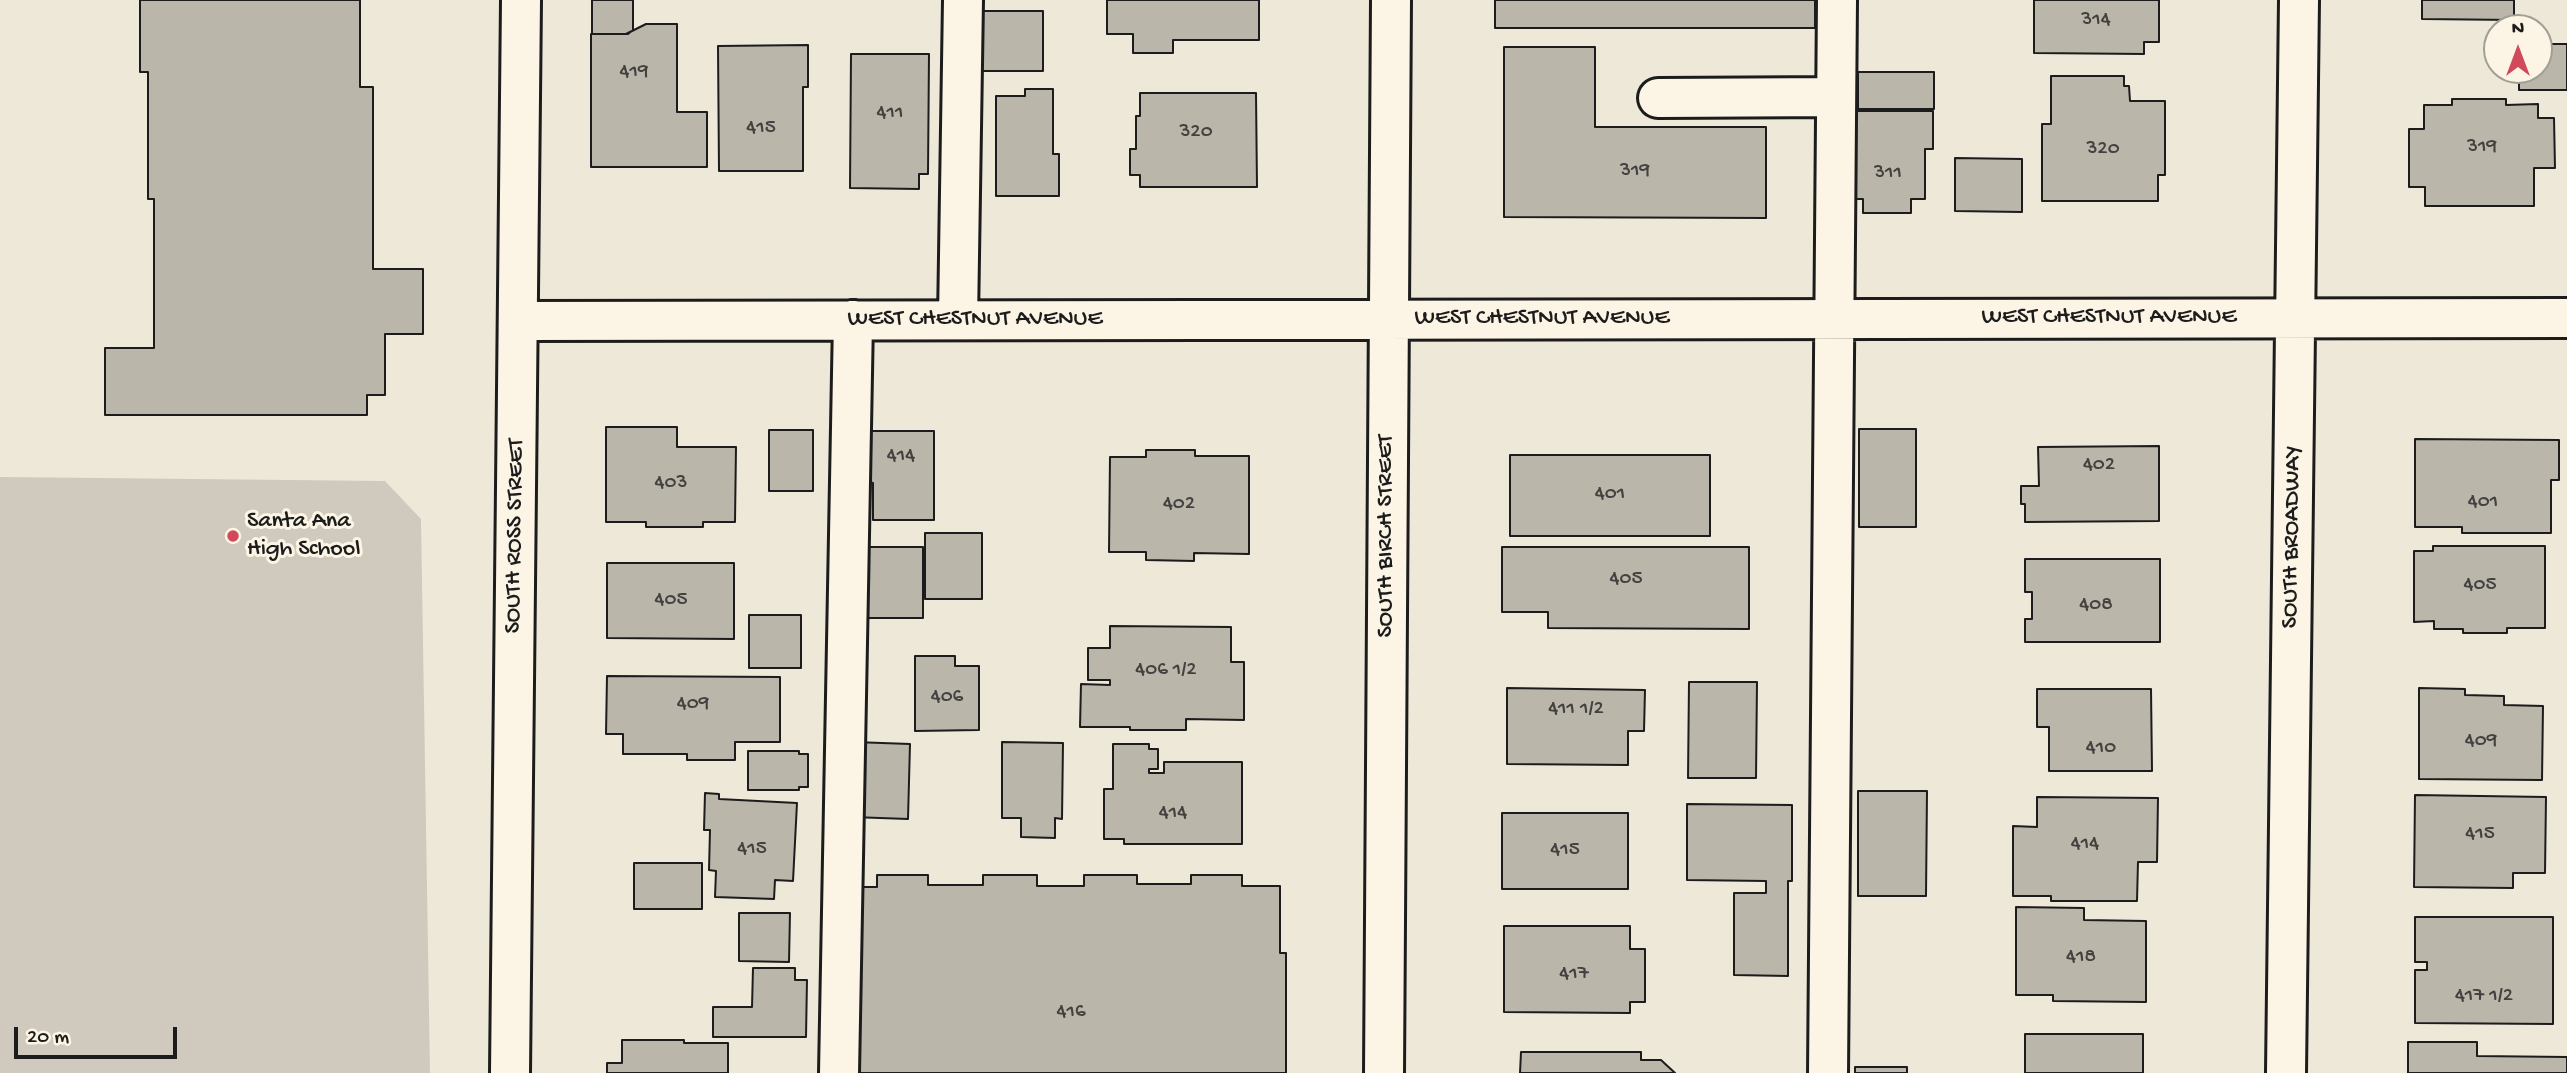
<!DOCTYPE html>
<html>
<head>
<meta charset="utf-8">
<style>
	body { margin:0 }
	#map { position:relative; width:2567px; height:1073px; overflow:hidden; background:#eee8d9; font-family:"Gochi Hand",sans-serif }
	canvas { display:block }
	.north { position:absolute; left:2483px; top:14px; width:70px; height:70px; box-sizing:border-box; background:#fcf5e5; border:2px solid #a29e95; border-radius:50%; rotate:0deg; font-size:19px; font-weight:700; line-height:28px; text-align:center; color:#1c1c1c }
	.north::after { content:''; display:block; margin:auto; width:24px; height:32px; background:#d1495b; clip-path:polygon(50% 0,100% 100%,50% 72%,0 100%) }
	.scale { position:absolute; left:14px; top:1027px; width:163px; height:32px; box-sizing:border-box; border:4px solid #1c1c1c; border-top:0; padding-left:9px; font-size:21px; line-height:24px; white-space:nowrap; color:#1c1c1c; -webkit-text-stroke:5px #fcf5e5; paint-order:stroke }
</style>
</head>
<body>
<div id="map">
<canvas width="2567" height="1073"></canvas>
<div class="north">N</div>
<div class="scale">20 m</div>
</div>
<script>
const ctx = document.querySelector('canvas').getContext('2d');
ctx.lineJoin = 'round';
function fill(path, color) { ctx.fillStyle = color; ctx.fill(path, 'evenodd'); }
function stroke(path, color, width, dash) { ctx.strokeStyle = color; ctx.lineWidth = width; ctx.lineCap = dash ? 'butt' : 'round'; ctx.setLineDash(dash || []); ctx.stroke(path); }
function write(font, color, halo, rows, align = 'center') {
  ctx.font = font + ' "Gochi Hand",sans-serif'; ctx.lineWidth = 6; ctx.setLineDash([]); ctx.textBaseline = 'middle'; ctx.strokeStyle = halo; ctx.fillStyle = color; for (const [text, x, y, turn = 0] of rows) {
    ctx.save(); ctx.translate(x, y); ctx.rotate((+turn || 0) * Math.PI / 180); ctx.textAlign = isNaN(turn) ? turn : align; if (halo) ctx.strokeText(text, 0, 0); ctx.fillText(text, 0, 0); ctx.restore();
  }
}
fill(new Path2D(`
	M 0,477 L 385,481 L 421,519 L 430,1073 L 0,1073 Z`), '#cfcabd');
const building = new Path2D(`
	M 140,0 L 360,0 L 360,87 L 373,87 L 373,269 L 423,269 L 423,334 L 385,334 L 385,395 L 367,395 L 367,415 L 105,415 L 105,348 L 154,348 L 154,199 L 148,199 L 148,72 L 140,72 Z
	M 592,0 L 633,0 L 633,30 L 628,34 L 592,34 Z
	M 1107,0 L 1259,0 L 1259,40 L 1173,40 L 1173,53 L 1133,53 L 1133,34 L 1107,34 Z
	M 1495,0 L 1815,0 L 1815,28 L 1495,28 Z
	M 2034,0 L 2159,0 L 2159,42 L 2144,42 L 2144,54 L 2034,53 Z
	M 2422,0 L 2514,0 L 2514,20 L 2422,19 Z
	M 982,11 L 1043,11 L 1043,71 L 982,71 Z
	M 646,24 L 677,24 L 677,112 L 707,112 L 707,167 L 591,167 L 591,34 L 626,34 Z
	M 2539,44 L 2567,44 L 2567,90 L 2519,90 L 2519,70 L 2539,70 Z
	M 808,45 L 808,87 L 803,87 L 803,171 L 719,171 L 718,46 Z
	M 1504,47 L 1595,47 L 1595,127 L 1766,127 L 1766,218 L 1504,217 Z
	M 851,54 L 929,54 L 928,174 L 919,174 L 919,189 L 850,188 Z
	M 1858,72 L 1934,72 L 1934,109 L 1858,109 Z
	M 2051,76 L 2124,76 L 2124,86 L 2129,86 L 2130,101 L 2165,101 L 2165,175 L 2158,175 L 2158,201 L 2042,201 L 2042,124 L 2051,124 Z
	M 1025,89 L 1053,89 L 1053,154 L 1059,154 L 1059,196 L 996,196 L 996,96 L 1025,96 Z
	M 1140,93 L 1256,93 L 1257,187 L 1140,187 L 1140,175 L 1130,175 L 1130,149 L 1136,149 L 1136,116 L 1140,116 Z
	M 2452,99 L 2506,99 L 2506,105 L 2538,104 L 2538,118 L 2554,118 L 2555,168 L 2534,168 L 2534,206 L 2425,206 L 2425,187 L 2409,187 L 2409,129 L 2424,129 L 2424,105 L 2452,105 Z
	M 1852,111 L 1933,111 L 1933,149 L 1925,149 L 1925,199 L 1911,199 L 1911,213 L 1863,213 L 1863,199 L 1852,199 Z
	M 1955,158 L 2022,159 L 2022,212 L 1955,211 Z
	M 606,427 L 677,427 L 677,447 L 736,447 L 735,522 L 703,522 L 703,527 L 646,527 L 646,522 L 606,522 Z
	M 1859,429 L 1916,429 L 1916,527 L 1859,527 Z
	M 769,430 L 813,430 L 813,491 L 769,491 Z
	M 869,431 L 934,431 L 934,520 L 873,520 L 873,483 L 869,482 Z
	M 2415,439 L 2559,440 L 2559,480 L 2551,480 L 2551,533 L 2462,533 L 2462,527 L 2415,527 Z
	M 2159,446 L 2159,521 L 2025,522 L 2025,504 L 2021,504 L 2021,486 L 2039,486 L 2038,447 Z
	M 1146,450 L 1195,450 L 1195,456 L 1249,456 L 1249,554 L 1194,553 L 1194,561 L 1146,560 L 1146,552 L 1109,552 L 1110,457 L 1146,457 Z
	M 1510,455 L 1710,455 L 1710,536 L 1510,536 Z
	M 925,533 L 982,533 L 982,599 L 925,599 Z
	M 2433,546 L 2545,546 L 2545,628 L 2507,628 L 2507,633 L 2463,633 L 2463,629 L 2434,629 L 2434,621 L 2414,622 L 2414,551 L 2433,551 Z
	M 866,547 L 923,547 L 923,618 L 867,618 Z
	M 1502,547 L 1749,547 L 1749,629 L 1548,628 L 1548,612 L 1502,612 Z
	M 2025,559 L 2160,559 L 2160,642 L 2025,642 L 2025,619 L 2032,619 L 2032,592 L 2025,592 Z
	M 607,563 L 734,563 L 734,639 L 607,638 Z
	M 749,615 L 801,615 L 801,668 L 749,668 Z
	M 1110,626 L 1231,627 L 1231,662 L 1244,662 L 1244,720 L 1186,719 L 1186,730 L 1130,730 L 1130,727 L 1080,727 L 1081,684 L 1110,685 L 1110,680 L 1088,680 L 1088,648 L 1110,648 Z
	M 915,656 L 955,656 L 955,666 L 979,666 L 979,730 L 915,731 Z
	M 607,676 L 780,677 L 780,742 L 735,742 L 735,760 L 687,760 L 687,754 L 623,754 L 623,734 L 606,734 Z
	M 1689,682 L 1757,682 L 1756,778 L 1688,778 Z
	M 1507,688 L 1645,690 L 1644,731 L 1628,731 L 1628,765 L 1507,764 Z
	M 2419,688 L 2465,689 L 2465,695 L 2504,696 L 2504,705 L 2543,706 L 2542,780 L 2419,779 Z
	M 2037,689 L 2151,689 L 2152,771 L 2049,771 L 2049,727 L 2037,727 Z
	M 854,742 L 910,744 L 908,819 L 852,817 Z
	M 1002,742 L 1063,743 L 1062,819 L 1055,818 L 1055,838 L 1021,837 L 1021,818 L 1002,818 Z
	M 1113,744 L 1149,744 L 1149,749 L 1158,749 L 1158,769 L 1149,769 L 1149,773 L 1164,773 L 1164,762 L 1242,762 L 1242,844 L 1124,844 L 1124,839 L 1104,839 L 1104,789 L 1113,789 Z
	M 748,751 L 799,751 L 799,754 L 808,754 L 808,787 L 799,787 L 799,790 L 748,790 Z
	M 1858,791 L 1927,791 L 1926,896 L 1858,896 Z
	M 705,793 L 719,794 L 719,799 L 797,803 L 793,881 L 775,880 L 774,899 L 715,897 L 716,871 L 709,870 L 710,830 L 704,830 Z
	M 2415,795 L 2546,797 L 2545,873 L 2513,873 L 2513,888 L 2414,887 Z
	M 2037,797 L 2158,798 L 2157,862 L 2138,862 L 2137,901 L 2051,901 L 2051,896 L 2013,896 L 2013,826 L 2037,827 Z
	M 1687,804 L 1792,805 L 1792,881 L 1788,881 L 1788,976 L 1734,975 L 1734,893 L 1766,893 L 1766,881 L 1687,880 Z
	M 1502,813 L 1628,813 L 1628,889 L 1502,889 Z
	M 634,863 L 702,863 L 702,909 L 634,909 Z
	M 877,875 L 928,875 L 928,885 L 983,885 L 983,875 L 1037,875 L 1037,886 L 1084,886 L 1084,875 L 1137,875 L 1137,884 L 1191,884 L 1191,875 L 1242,875 L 1242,886 L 1280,886 L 1280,953 L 1286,953 L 1286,1073 L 857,1073 L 857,887 L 877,887 Z
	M 2016,907 L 2084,908 L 2084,920 L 2146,921 L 2146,1002 L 2053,1001 L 2053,995 L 2016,995 Z
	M 739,913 L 790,913 L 789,962 L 739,961 Z
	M 2415,917 L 2553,917 L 2553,1024 L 2415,1023 L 2415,970 L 2427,970 L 2427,962 L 2415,962 Z
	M 1504,926 L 1630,926 L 1630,949 L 1645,949 L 1645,1002 L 1630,1002 L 1630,1013 L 1504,1012 Z
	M 753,968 L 795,968 L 795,980 L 807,980 L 806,1037 L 713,1037 L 713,1007 L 752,1007 Z
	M 2025,1034 L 2143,1034 L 2143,1073 L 2025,1073 Z
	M 622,1040 L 684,1040 L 684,1043 L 728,1043 L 728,1073 L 607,1073 L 607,1063 L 622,1063 Z
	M 2408,1042 L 2477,1042 L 2477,1056 L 2567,1057 L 2567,1073 L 2408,1073 Z
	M 1521,1052 L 1641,1052 L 1641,1060 L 1661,1060 L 1675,1073 L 1520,1073 Z
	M 1855,1067 L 1907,1067 L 1907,1073 L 1855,1073 Z`);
fill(building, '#bab6aa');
stroke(building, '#1c1c1c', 2);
const minor = new Path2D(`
	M 1658,98 L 1836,97
	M 958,320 L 963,0
	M 518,321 L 2567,318
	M 510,1073 L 521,0
	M 839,1073 L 853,320
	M 1384,1073 L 1391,0
	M 1828,1073 L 1837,0
	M 2286,1073 L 2299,0`);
stroke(minor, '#1c1c1c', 44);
stroke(minor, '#fcf5e5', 38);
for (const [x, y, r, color] of [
	[233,536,7,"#d1495b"]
]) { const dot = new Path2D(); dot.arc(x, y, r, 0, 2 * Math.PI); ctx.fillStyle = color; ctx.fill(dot); stroke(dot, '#fcf5e5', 2.5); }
write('21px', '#444240', null, [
	["314",2096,21],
	["419",634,73],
	["411",890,114],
	["415",761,129],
	["320",1196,133],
	["319",2482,148],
	["320",2103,150],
	["319",1635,172],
	["311",1888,174],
	["414",901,457],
	["402",2099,466],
	["403",671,484],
	["401",1610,495],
	["401",2483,503],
	["402",1179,505],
	["405",1626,580],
	["405",2480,586],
	["405",671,601],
	["408",2096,606],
	["406 1/2",1166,671],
	["406",947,698],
	["409",693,705],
	["411 1/2",1576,710],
	["409",2481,742],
	["410",2101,749],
	["414",1173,814],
	["415",2480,835],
	["414",2085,845],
	["415",752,850],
	["415",1565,851],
	["418",2081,958],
	["417",1574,975],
	["417 1/2",2484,997],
	["416",1071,1013]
]);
write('24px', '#1c1c1c', '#fcf5e5', [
	["WEST CHESTNUT AVENUE",2109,318],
	["WEST CHESTNUT AVENUE",1542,319],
	["WEST CHESTNUT AVENUE",975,320],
	["SOUTH ROSS STREET",516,536,-89],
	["SOUTH BIRCH STREET",1387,536,-90],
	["SOUTH BROADWAY",2293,537,-89]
]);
write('24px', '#1c1c1c', '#fcf5e5', [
	["Santa Ana",247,522],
	["High School",247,550]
], 'left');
</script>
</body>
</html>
